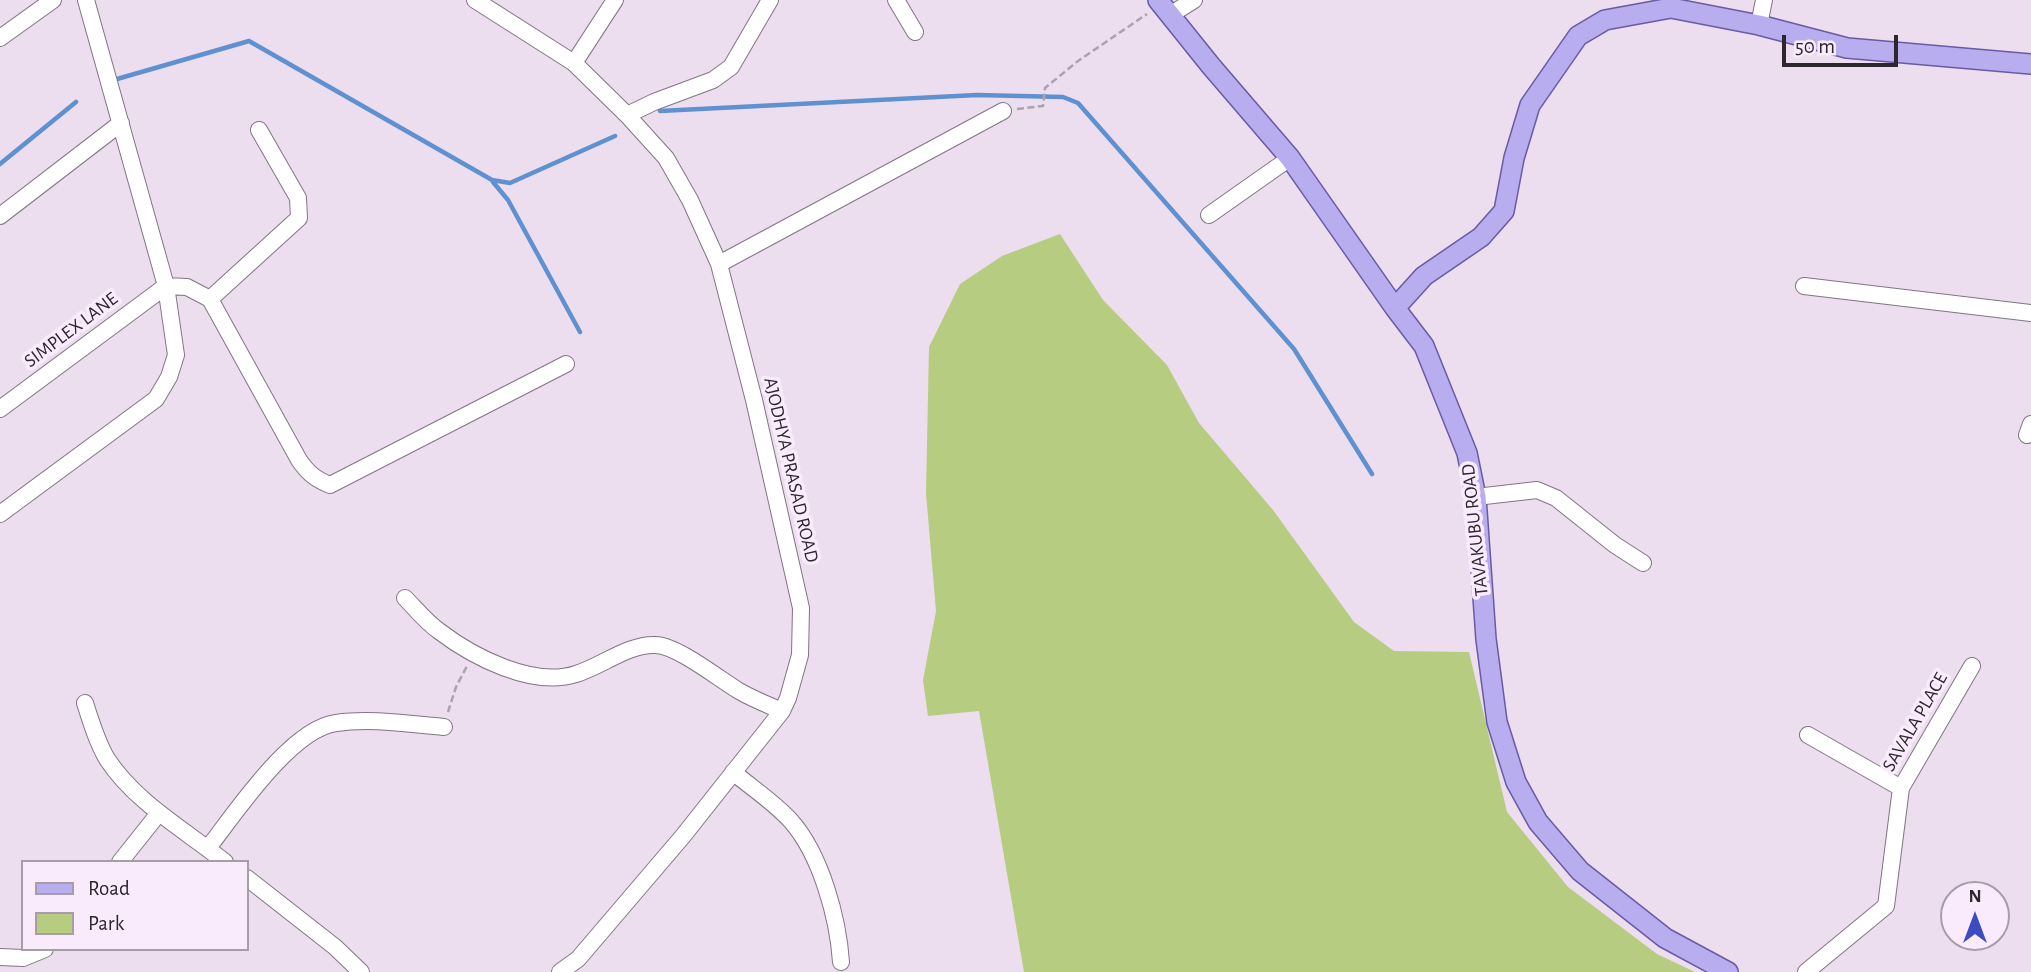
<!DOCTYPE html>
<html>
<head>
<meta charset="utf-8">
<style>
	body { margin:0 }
	#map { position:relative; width:2031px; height:972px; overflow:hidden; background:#ecdeee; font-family:"Alegreya Sans",sans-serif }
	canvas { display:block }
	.legend { position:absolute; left:21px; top:860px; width:228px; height:91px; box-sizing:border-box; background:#f9ebfc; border:2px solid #a79da9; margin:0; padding:9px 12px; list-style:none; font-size:21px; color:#2c272d }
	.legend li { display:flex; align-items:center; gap:14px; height:35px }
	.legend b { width:35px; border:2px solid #a79da9 }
	.north { position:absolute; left:1940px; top:881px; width:70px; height:70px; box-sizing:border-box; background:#f9ebfc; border:2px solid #a79da9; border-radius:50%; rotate:0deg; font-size:19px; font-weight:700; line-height:28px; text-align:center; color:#2c272d }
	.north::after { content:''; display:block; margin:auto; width:24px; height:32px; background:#3c4cc0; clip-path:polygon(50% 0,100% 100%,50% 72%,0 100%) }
	.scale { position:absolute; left:1782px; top:35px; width:116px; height:32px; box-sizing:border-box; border:4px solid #2c272d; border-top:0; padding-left:9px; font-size:21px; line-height:24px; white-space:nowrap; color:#2c272d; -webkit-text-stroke:5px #f9ebfc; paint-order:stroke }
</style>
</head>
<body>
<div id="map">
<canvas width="2031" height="972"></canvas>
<ul class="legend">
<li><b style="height:9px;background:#b8adee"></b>Road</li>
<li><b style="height:19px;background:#b6cc80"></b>Park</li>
</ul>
<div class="north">N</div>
<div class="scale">50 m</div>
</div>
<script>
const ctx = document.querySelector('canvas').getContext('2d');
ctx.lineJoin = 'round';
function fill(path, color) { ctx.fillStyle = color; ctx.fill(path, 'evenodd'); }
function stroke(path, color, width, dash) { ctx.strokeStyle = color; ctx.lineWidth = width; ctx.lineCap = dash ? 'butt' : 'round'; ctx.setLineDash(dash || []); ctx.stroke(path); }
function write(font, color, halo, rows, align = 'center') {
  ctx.font = font + ' "Alegreya Sans",sans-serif'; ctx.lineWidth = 7; ctx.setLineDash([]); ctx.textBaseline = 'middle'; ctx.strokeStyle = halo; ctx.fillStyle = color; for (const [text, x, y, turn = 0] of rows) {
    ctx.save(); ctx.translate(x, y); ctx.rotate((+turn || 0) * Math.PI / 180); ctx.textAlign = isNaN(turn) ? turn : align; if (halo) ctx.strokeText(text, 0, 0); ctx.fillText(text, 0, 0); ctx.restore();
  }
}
fill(new Path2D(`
	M 1060,234 L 1103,300 L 1167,365 L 1199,423 L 1273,510 L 1354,622 L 1394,651 L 1469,652 L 1507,812 L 1568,887 L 1657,954 L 1695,972 L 1024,972 L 979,711 L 928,716 L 923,680 L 936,611 L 926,493 L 929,347 L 960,284 L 1002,256 Z`), '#b6cc80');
stroke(new Path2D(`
	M 117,79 L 249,41 L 492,180 L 510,183 L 615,136
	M 660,111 L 977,95 L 1063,97 L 1078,103 L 1294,349 L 1372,474
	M 0,164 L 76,102
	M 493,182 L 508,200 L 580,332`), '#5f91d1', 4.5);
const minor = new Path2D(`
	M 475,0 L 574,63 L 627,115 L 666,158 L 690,200 L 719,264 L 754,400 L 801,608 L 800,655 L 788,698 L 782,711 L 683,836 L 578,959 L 560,972
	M 896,0 L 915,32
	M 1170,15 L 1194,0
	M 1759,25 L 1764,0
	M 0,38 L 53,0
	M 574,63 L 615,0
	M 627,115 L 654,102 L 713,80 L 731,67 L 770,0
	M 1209,215 L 1290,158
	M 0,216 L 121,123
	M 719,264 L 1003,111
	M 1804,286 L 2031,313
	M 210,299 L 299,218 L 298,198 L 259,130
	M 0,409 L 166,286 L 187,287 L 210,299 L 299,460 C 308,473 315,479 330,485 L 566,364
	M 2027,435 L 2031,424
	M 1476,497 L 1537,490 L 1556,498 L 1615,545 L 1643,563
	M 0,514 L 156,399 L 169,377 L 176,355 L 166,286 L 86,0
	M 405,598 C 416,609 426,622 439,631 C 473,657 533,688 576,674 C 600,667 630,643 656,645 C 678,646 719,679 739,691 C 753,699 768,705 782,711
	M 85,703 C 91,722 97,742 107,759 C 136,803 185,830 225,862
	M 1808,735 L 1901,788
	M 733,772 C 752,788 775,803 791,821 C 821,855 838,918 841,962
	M 208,848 C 236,812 291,729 336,723 C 371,718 408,724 444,727
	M 120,862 L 159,813
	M 247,878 L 335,947 L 361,972
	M 0,957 L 23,958 L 45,949
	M 1806,972 L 1886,906 L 1901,788 L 1972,666`);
const major = new Path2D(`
	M 1158,0 L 1211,66 L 1290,158 L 1395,308 L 1424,346 L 1467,453 L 1476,497 L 1486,639 L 1497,722 L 1516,782 L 1538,822 L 1580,871 L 1665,938 L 1728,972
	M 1395,308 L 1424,276 L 1481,237 L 1504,211 L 1514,158 L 1530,105 L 1578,36 L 1605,20 L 1671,8 L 1759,25 L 1847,48 L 2031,64`);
stroke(minor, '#817583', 18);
stroke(major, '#685ba3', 22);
stroke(new Path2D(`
	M 1017,109 L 1043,106 L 1045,88 L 1078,61 L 1147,14
	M 448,712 L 456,687 L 467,666`), '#aca1ae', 2.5, [7, 3.5]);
stroke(minor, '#fff', 16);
stroke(major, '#b8adee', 19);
write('19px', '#2c272d', '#f9ebfc', [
	["SIMPLEX LANE",71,330,-37],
	["AJODHYA PRASAD ROAD",791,470,77],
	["TAVAKUBU ROAD",1475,530,-96],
	["SAVALA PLACE",1915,722,-60]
]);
</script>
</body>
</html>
